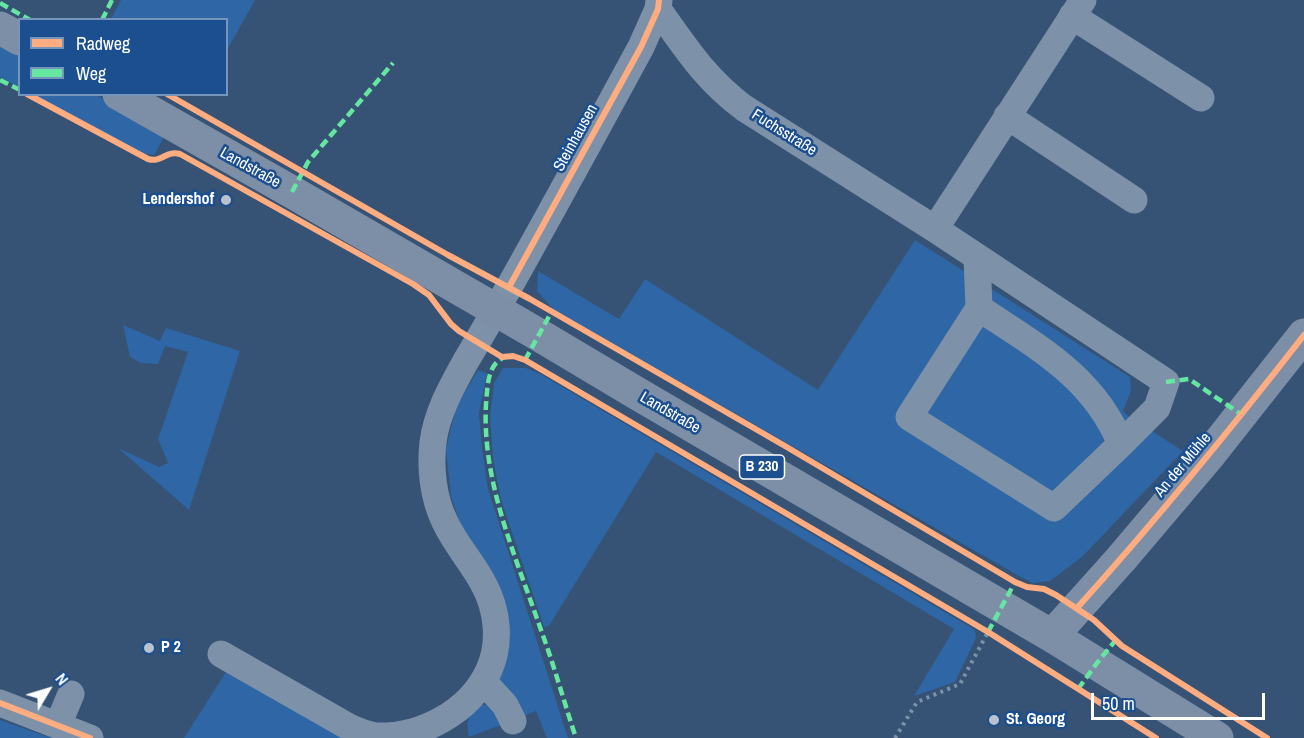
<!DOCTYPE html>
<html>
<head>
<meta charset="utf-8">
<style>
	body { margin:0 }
	#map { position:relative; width:1304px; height:738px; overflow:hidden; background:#365274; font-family:"Archivo Narrow",sans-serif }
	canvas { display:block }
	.legend { position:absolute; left:18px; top:18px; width:210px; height:78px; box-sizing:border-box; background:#1b4f8f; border:2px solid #7695bc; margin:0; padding:8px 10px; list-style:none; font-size:18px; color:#fff }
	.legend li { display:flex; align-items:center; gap:12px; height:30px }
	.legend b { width:30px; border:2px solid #7695bc }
	.north { position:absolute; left:18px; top:660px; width:60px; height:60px; -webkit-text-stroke:4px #1b4f8f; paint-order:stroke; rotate:52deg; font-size:16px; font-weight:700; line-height:24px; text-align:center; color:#fff }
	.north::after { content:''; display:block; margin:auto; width:21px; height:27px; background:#fff; clip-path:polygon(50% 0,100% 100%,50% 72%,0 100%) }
	.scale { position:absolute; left:1091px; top:693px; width:174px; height:27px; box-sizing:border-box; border:3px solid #fff; border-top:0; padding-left:8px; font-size:18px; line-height:21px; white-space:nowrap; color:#fff; -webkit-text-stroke:4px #1b4f8f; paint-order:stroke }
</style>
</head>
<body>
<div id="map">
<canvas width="1304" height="738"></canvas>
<ul class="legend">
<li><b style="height:8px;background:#ffac80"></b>Radweg</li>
<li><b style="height:8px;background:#66e7a1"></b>Weg</li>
</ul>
<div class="north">N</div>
<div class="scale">50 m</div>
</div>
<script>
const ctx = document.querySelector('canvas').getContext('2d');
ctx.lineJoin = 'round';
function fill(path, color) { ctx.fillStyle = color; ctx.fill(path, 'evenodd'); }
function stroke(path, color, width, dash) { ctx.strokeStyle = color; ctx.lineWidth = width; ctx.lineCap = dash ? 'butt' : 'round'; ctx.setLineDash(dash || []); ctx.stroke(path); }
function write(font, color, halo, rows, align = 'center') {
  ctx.font = font + ' "Archivo Narrow",sans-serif'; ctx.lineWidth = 5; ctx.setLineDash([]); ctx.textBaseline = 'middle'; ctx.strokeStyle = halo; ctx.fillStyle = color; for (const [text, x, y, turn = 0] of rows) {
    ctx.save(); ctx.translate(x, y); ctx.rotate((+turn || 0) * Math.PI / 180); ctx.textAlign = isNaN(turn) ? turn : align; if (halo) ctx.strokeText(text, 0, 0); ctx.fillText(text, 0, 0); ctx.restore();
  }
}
fill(new Path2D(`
	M 121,0 L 255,0 L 227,50 L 226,20 L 111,19 Z
	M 0,42 L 19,53 L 19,87 L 0,77 Z
	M 33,95 L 96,95 L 160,130 L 163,139 L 154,155 L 144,154 Z
	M 915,240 L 1130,377 L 1131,391 L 1123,411 L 1127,415 L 1183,451 L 1083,556 L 1050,581 L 1033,583 L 1019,576 L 553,309 L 537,291 L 538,271 L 619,319 L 645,279 L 818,390 Z
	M 123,325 L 160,341 L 166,328 L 240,351 L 189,510 L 118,448 L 159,467 L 168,463 L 158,439 L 188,352 L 165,346 L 158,364 L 141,363 L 130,357 Z
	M 503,368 L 526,368 L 542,375 L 975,630 L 976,638 L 955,682 L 914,696 L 954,629 L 656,452 L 549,626 L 544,627 L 501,500 L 493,458 L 490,416 L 494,383 Z
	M 478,370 L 487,373 L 479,413 L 482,448 L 488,489 L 568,738 L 547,738 L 536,711 L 519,718 L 498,683 L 462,528 L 451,497 L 446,449 L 456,407 Z
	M 226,672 L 353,738 L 184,738 Z
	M 480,705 L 487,705 L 493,710 L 501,725 L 469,737 C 466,721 467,716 480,705 Z
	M 0,720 L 51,738 L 0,738 Z`), '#2f66a5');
stroke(new Path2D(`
	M 895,738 L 917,702 L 960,684 L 988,632`), '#7d92a8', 4, [3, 4.5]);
stroke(new Path2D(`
	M 658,9 C 685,47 705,79 744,108 L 935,229 L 1166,382 L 1157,408 L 1121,444
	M 1072,16 L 1201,98
	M 1007,116 L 1134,200
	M 935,229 L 1083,0
	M 977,258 L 979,308 L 909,417 L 1054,508 L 1121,444 C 1093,376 1037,347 979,308
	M 221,654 L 349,727 C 358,731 366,734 375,736 C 421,738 470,712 489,670 C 501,643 498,610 483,583 C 472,562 455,544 445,522 C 433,498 430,468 433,442 C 437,412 452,386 467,359 C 481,336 494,312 508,289 C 553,209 597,128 641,47 L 658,9 L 659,0
	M 483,681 L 505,705 L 513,721
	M 0,703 L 90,738
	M 58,725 L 71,694`), '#7d92a8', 27);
stroke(new Path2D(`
	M 0,28 L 20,39
	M 119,94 L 292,192 L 539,335 L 638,394 L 1052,636 L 1217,738
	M 1052,636 L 1121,559 L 1210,454 L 1304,335`), '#7d8ea7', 33);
stroke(new Path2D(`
	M 0,3 L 30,20
	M 102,20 L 112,0
	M 0,80 L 20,90
	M 292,192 L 308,162 L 393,63
	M 508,356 C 491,360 488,378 487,392 C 478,474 515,554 541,630 C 554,665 564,702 576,738
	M 525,360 L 552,311
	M 1166,382 L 1189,379 L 1242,415
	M 988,632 L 1015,582
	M 1078,689 L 1097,663 L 1115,641`), '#66e7a1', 4.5, [9, 4.5]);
stroke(new Path2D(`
	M 27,94 L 148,159 C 162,163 166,150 180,154 L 413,284 L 429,295 L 451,324 L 459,331 L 502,357 L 513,356 L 525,360 L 988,632 L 1156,738
	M 167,94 L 448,255 L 530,299 L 785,446 L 1015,582 L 1027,587 L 1044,589 L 1056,595 L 1094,620 L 1122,646 L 1267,738
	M 509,287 L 641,47 L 658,9 L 659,0
	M 1077,608 C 1156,520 1231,429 1304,335
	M 0,703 L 90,738`), '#ffac80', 6);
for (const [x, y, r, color] of [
	[226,200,6,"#b9c2ce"],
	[149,648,6,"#b9c2ce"],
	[994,720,6,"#b9c2ce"]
]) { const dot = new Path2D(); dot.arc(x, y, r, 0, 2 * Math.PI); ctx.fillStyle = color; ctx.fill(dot); stroke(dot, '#1b4f8f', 2); }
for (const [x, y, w] of [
	[762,467,45]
]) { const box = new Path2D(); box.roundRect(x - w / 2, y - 12, w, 24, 4.5); ctx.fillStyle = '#1b4f8f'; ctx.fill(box); stroke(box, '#fff', 1.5); }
write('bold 15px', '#fff', null, [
	["B 230",762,467]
]);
write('16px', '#fff', '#1b4f8f', [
	["Fuchsstraße",784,133,32],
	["Steinhausen",576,138,-61],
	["Landstraße",250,168,29],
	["Landstraße",670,413,30],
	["An der Mühle",1183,465,-50]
]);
write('bold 16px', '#fff', '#1b4f8f', [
	["Lendershof",214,200,"right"],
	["P 2",161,648],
	["St. Georg",1006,720]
], 'left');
</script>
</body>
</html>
